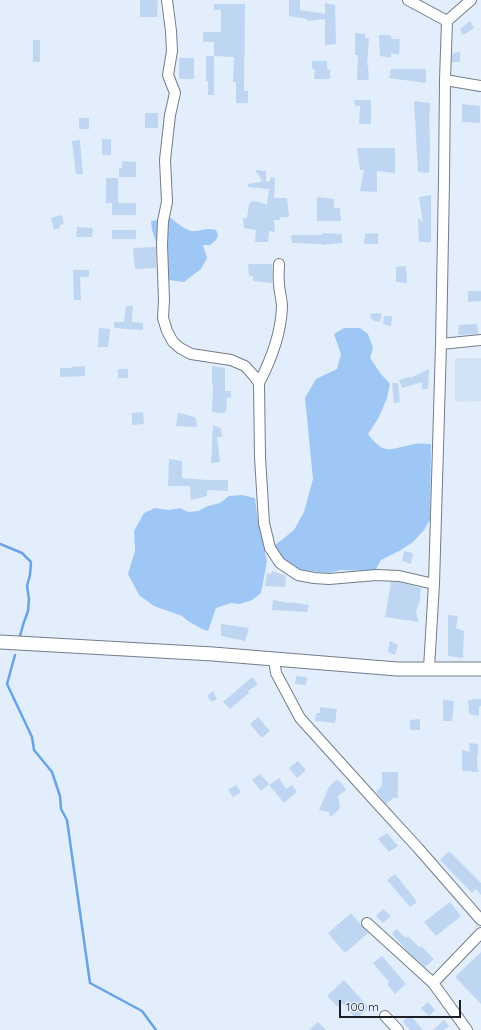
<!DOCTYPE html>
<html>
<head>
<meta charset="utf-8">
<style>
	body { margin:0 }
	#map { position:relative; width:481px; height:1030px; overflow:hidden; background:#e3eefc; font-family:Quicksand,sans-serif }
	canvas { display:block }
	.scale { position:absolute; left:339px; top:1000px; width:122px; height:18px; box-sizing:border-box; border:2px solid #1c2025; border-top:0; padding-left:5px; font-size:12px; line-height:14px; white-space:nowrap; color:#1c2025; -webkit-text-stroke:3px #e3eefc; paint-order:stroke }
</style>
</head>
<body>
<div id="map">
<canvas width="481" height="1030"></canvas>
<div class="scale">100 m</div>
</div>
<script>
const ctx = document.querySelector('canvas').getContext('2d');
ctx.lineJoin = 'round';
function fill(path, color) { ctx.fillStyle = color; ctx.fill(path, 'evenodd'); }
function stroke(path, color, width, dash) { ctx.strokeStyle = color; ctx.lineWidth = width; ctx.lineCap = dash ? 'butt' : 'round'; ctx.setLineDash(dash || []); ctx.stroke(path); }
fill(new Path2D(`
	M 455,358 L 481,358 L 481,401 L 455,402 Z`), '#d2e3f6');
fill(new Path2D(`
	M 171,218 C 177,223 186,231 194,231 C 202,231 207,227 216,230 L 218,235 L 216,240 L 210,245 L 203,245 L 207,258 L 201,269 L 184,282 L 169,280 L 152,230 L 151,221 Z
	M 344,328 L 360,328 L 368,334 L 373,348 L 370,358 L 381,374 L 390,384 L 387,398 L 379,417 L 368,434 C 385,457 391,448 415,444 C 420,443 426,444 431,444 L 430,520 L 424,530 L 413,542 L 401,550 L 381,560 L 375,571 L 341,570 L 328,573 L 302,570 L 286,563 L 274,546 L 294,530 L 304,512 L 313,479 L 305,398 L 316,379 L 337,369 L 341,354 L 334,334 Z
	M 242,495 L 255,498 L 257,515 L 261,535 L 265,545 L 265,554 L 267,561 L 261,593 L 252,600 L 240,604 L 231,603 L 216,608 L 208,631 L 202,629 L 188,621 L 182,616 L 154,606 L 139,595 L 128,574 L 135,551 L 134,531 L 144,513 L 155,508 L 169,510 L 180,508 L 188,512 L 198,511 L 208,506 L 220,503 L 229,496 Z`), '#9fc7f6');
stroke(new Path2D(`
	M 0,544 L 22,553 L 31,562 L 30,575 L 27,586 L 29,599 L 28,611 L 24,622 L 19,639
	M 15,655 L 7,684 L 32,737 L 34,750 L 52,772 L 60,796 L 61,809 L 67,820 L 90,983 L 142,1011 L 156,1030`), '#68a3e4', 2.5);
fill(new Path2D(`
	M 140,0 L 158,0 L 157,17 L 140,17 Z
	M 289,0 L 300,0 L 300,10 L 325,14 L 325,3 L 335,5 L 336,44 L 325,45 L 325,19 L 307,21 L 307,19 L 289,16 Z
	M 214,4 L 245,4 L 244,91 L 248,91 L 248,103 L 236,103 L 236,82 L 233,82 L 234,57 L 214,56 L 214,42 L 203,42 L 203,32 L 221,32 L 221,10 L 214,10 Z
	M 470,21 L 474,28 L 463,35 L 460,29 Z
	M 355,33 L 365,34 L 365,38 L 369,38 L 367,65 L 368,65 L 369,80 L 357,80 L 358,55 L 355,55 Z
	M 379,35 L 390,35 L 392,39 L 400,39 L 399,55 L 391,53 L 391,58 L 380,56 Z
	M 33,40 L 40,40 L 40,62 L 33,62 Z
	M 460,51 L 460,62 L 452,62 L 452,54 Z
	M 206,56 L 214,56 L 214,95 L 208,95 L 208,81 L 206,81 Z
	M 179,58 L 194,58 L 194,79 L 179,79 Z
	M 312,61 L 327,61 L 327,69 L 330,70 L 330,79 L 314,79 L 315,70 L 312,68 Z
	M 391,69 L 426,69 L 426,83 L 389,78 Z
	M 354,100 L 371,100 L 371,124 L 359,124 L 360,106 L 355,106 Z
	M 414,101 L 430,103 L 430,114 L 429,113 L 430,145 L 429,173 L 418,172 Z
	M 462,104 L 480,106 L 480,123 L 462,122 Z
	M 145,113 L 158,113 L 158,128 L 145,128 Z
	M 79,118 L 89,118 L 89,129 L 79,129 Z
	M 102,139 L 111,139 L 111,155 L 102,155 Z
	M 80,140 L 83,174 L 76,174 L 72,141 Z
	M 357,148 L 395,148 L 395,173 L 377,171 L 377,192 L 360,191 L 364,170 L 360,170 Z
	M 122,161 L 136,162 L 136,177 L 119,177 L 119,168 L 122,168 Z
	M 255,170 L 266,171 L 266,182 L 270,181 L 271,177 L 275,178 L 274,198 L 287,198 L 289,217 L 281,217 L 279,220 L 274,220 L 275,232 L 269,231 L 268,242 L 255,242 L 256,230 L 244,228 L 243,218 L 247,218 L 249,204 L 252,201 L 259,202 L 267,205 L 269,189 L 248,187 L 248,184 L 260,182 L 262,180 Z
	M 106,178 L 118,178 L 118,203 L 136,203 L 136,215 L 112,215 L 112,203 L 106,203 Z
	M 431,195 L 431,242 L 419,242 L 418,218 L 423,222 L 419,197 Z
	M 317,197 L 334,199 L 334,208 L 340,208 L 341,221 L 317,221 Z
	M 62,215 L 64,224 L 60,225 L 60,228 L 54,230 L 51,218 Z
	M 77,227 L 93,228 L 92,237 L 76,237 Z
	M 112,230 L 136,230 L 136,239 L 112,239 Z
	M 322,233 L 342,234 L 342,243 L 322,245 L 322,244 L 292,243 L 291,235 L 322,235 Z
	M 378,233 L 378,244 L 364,244 L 365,234 Z
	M 156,247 L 156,268 L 135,269 L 133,248 Z
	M 248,264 L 272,264 L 272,283 L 253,281 L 253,276 L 249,276 Z
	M 406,266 L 407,283 L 396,282 L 396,267 Z
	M 73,270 L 89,270 L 89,277 L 80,277 L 81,300 L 74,300 Z
	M 468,291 L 481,291 L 481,301 L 468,302 Z
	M 126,306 L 133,306 L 132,322 L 143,323 L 143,330 L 114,328 L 114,322 L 124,322 Z
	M 376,313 L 382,314 L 380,322 L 374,321 L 370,317 L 371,314 Z
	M 384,316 L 392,316 L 391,326 L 383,324 Z
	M 477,324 L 478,334 L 458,335 L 459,325 Z
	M 99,328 L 110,329 L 108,347 L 98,347 Z
	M 85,366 L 85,376 L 60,377 L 60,368 L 72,368 L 71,367 Z
	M 212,366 L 225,368 L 225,391 L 231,391 L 231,398 L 227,397 L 226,411 L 223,413 L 212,412 L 213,384 L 212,384 Z
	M 118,369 L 128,369 L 128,378 L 118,378 Z
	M 429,369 L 428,389 L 422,389 L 422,382 L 402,388 L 399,380 L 409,377 L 410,378 Z
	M 392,383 L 398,383 L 400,402 L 394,403 Z
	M 143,412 L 144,424 L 132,425 L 132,413 Z
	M 178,413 L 184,414 L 196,418 L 197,427 L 176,426 Z
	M 213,425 L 221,428 L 222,437 L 217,437 L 220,462 L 211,463 Z
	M 169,459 L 182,461 L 182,478 L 207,480 L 228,480 L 228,491 L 207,490 L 207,496 L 191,500 L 190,486 L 168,486 Z
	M 404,551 L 413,553 L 411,564 L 402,561 Z
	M 272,571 L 286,576 L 285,587 L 265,586 L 267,573 L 271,574 Z
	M 391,582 L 398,582 L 421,588 L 420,600 L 417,608 L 416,613 L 419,622 L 385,617 Z
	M 273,600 L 289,603 L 289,602 L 309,605 L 307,612 L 272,610 Z
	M 448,615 L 458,616 L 456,628 L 464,631 L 463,658 L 448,656 Z
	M 221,624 L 249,628 L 245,641 L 221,636 Z
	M 390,641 L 398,645 L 395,655 L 388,652 Z
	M 296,676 L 307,677 L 306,685 L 295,684 Z
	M 252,677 L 258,684 L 248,691 L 249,693 L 230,709 L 223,702 Z
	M 213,691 L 217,699 L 212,702 L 207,696 Z
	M 481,699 L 481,706 L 479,706 L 479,716 L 469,714 L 468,700 Z
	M 443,700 L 454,701 L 452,721 L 443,721 Z
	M 320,707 L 337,709 L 335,723 L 315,721 L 316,713 L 320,713 Z
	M 258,717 L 270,731 L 262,738 L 250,724 Z
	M 420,719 L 420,730 L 410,730 L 410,720 Z
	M 469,743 L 478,744 L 478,754 L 477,756 L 478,772 L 462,771 L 462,750 L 470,752 Z
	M 298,761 L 306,770 L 297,778 L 289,768 Z
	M 382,772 L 398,772 L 398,798 L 393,798 L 386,804 L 376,792 L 382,786 Z
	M 260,774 L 269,784 L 261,791 L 252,780 Z
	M 279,778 L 286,789 L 292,785 L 297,792 L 284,803 L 269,785 Z
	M 337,779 L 343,785 L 346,790 L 338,796 L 340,806 L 339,810 L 330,817 L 329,812 L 319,810 L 329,787 Z
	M 236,785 L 241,792 L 233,797 L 228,790 Z
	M 387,833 L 398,846 L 389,852 L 378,839 Z
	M 449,851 L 481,883 L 481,895 L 476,889 L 472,893 L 440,860 Z
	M 395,874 L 412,895 L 417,902 L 410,907 L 387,880 Z
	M 450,902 L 461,916 L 436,936 L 424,922 Z
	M 383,909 L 391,916 L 383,923 L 376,916 Z
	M 351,913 L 368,933 L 345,953 L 328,933 Z
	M 396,929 L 406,938 L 408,936 L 420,948 L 421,946 L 434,959 L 425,967 L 409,953 L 392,934 Z
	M 481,952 L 481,1004 L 455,977 Z
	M 382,956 L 406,984 L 395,994 L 387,984 L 389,982 L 373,963 Z
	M 344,980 L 369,1008 L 356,1019 L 342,1003 L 338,1007 L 327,996 Z
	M 428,1002 L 435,1010 L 429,1016 L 421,1008 Z
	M 410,1015 L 423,1030 L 410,1030 L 403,1022 Z
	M 444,1020 L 449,1026 L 444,1030 L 433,1030 Z
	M 318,1022 L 326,1030 L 309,1030 Z`), '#bed6f1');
const minor = new Path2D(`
	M 167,0 L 171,31 L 172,51 L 168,75 L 175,93 L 170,115 L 165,160 L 167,202 L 163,221 L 162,245 L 164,300 L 163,318 L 167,331 L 173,342 L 180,348 L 191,354 L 231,360 L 245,366 L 254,376 L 259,383 L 260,457 L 264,523 L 270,548 L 280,563 L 298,575 L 314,578 L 329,579 L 376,575 L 399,576 L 434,584
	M 408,0 L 447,21
	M 445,80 L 481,86
	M 441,344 L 481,340
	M 259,383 C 271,360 281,334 282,307 C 282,299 279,291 279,283 C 278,277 279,270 279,264
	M 274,659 L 276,673 L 300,718 L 374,800 L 418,848 L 481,920
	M 429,668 L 434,584 L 441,344 L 444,181 L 445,80 L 447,21 L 471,0
	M 367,923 L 433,983 L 467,1030
	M 433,983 L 481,933
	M 385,1016 L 398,1030`);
const major = new Path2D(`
	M 0,642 L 213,654 L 397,669 L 481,669`);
stroke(minor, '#737d89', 12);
stroke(major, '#737d89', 15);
stroke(minor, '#fff', 10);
stroke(major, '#fff', 13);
</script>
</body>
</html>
